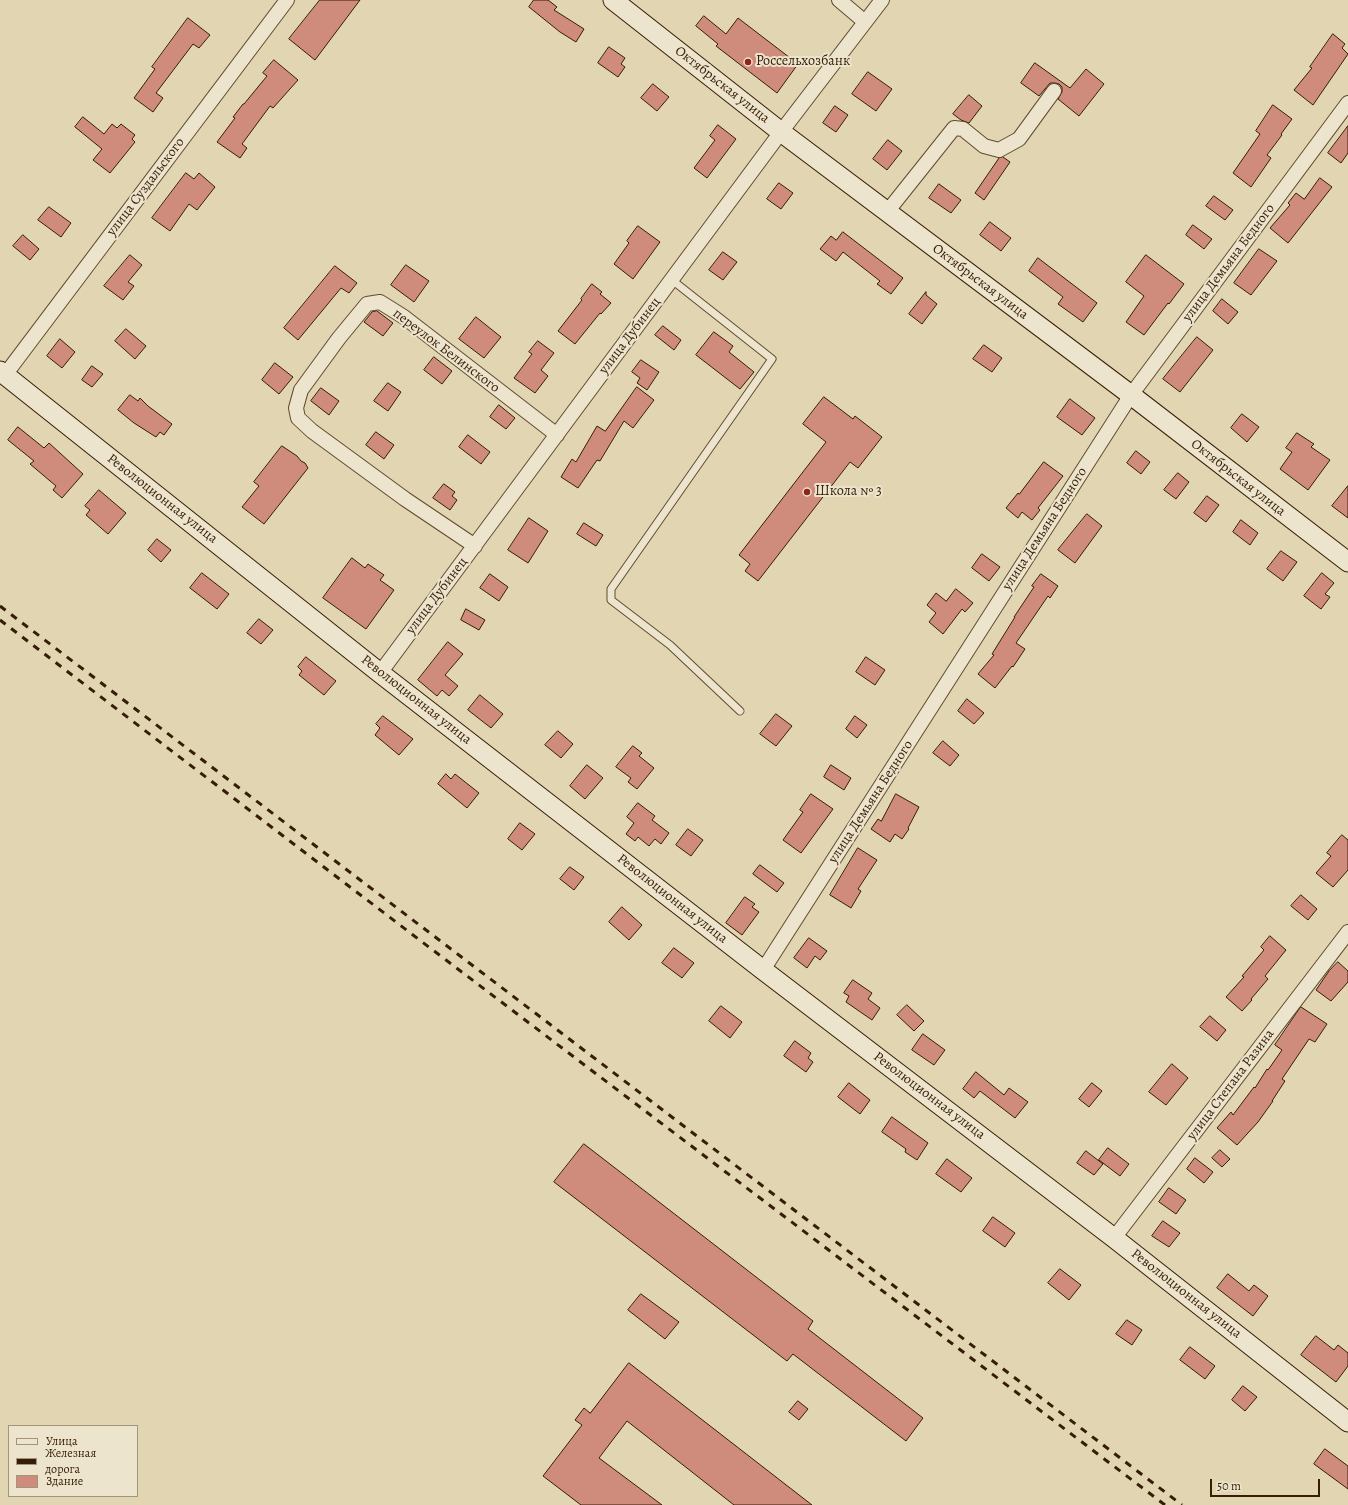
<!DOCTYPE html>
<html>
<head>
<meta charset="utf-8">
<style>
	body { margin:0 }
	#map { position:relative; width:1348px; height:1505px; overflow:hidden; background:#e1d5b2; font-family:Alegreya,serif }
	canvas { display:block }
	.legend { position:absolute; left:8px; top:1425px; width:130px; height:72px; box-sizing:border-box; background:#ece4cd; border:1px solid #a3947d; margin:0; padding:5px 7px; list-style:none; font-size:12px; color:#361d05 }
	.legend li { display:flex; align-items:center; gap:8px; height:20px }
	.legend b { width:20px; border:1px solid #a3947d }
	.scale { position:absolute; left:1210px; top:1479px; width:110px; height:18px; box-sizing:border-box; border:2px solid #361d05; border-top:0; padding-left:5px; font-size:12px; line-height:14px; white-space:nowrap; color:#361d05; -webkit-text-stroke:3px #ece4cd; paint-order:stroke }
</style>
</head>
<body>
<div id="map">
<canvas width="1348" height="1505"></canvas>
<ul class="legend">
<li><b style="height:5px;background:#ece4cd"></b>Улица</li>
<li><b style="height:5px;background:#361d05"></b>Железная дорога</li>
<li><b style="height:11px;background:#cf8c7c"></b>Здание</li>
</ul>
<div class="scale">50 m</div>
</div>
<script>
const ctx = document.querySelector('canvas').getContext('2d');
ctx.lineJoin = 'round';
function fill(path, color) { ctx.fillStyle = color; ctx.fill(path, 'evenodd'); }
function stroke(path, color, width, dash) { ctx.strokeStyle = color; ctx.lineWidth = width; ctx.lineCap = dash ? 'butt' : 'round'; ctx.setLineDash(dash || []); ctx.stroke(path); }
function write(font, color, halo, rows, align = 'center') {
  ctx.font = font + ' Alegreya,serif'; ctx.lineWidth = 4; ctx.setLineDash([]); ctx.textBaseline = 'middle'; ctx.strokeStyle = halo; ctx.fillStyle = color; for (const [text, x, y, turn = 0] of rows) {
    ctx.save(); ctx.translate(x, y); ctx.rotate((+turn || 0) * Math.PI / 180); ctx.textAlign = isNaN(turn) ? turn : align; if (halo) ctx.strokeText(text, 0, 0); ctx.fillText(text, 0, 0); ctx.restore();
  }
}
const building = new Path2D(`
	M 320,0 L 360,0 L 315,60 L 289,39 Z
	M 534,0 L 548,0 L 557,7 L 554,10 L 584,29 L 576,42 L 560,32 L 529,7 Z
	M 704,16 L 726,34 L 738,18 L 798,64 L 777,93 L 716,46 L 718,44 L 696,26 Z
	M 188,18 L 210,35 L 199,48 L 193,44 L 156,93 L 163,98 L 153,112 L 134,98 L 155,69 L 152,67 Z
	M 1333,34 L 1345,44 L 1342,48 L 1348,54 L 1313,105 L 1294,90 L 1312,68 L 1310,67 Z
	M 609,47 L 625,58 L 621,64 L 625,67 L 618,77 L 598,63 Z
	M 274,60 L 298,80 L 273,108 L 270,106 L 242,144 L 247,148 L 240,158 L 217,142 L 235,118 L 233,117 L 243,104 L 244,104 L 267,76 L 263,73 Z
	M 1035,63 L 1070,88 L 1086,69 L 1104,84 L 1079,116 L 1058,99 L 1062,92 L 1062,87 L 1059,84 L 1055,83 L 1050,83 L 1039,96 L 1021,83 Z
	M 868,72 L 892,89 L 876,111 L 852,94 Z
	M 653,84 L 669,97 L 657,111 L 641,98 Z
	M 969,95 L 982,106 L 969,123 L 961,120 L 953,114 Z
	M 1273,105 L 1292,119 L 1281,134 L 1282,135 L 1267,155 L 1271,158 L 1251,187 L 1233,173 L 1260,134 L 1256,131 Z
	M 835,106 L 848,115 L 836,132 L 823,123 Z
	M 83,117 L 104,134 L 112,124 L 117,128 L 121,124 L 135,135 L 132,139 L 135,142 L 110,173 L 93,160 L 102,149 L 75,127 Z
	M 718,125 L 736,139 L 707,178 L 694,168 L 715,140 L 710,136 Z
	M 1348,126 L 1348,153 L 1341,163 L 1328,153 Z
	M 888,140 L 902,151 L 887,170 L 873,159 Z
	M 1003,157 L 1010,162 L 984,200 L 975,193 L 999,158 Z
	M 186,173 L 194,179 L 199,173 L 215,187 L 197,210 L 189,204 L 170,231 L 152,218 Z
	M 1320,178 L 1332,187 L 1288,243 L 1270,228 L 1290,205 L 1288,203 L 1296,193 L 1304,199 Z
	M 779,183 L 793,193 L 781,209 L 767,199 Z
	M 939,184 L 961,200 L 951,213 L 929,198 Z
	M 1214,196 L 1233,210 L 1225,220 L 1206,206 Z
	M 49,207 L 71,223 L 61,237 L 38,220 Z
	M 990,222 L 1011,238 L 1001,251 L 980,235 Z
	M 1193,225 L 1212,239 L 1204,249 L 1186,235 Z
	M 638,226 L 660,242 L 633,279 L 614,264 L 629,243 L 627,241 Z
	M 843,232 L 903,278 L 891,294 L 877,284 L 880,281 L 843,252 L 836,261 L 820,249 L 831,236 L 836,240 Z
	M 23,235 L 39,249 L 30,260 L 13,246 Z
	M 1259,249 L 1277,261 L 1251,295 L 1234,283 Z
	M 723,252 L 737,262 L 723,280 L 709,270 Z
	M 130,255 L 142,265 L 128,282 L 134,286 L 123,300 L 104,286 Z
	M 1146,255 L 1184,284 L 1169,304 L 1168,303 L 1144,335 L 1126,322 L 1144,296 L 1126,282 Z
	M 1038,258 L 1097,303 L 1083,322 L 1058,304 L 1063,297 L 1029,271 Z
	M 406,265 L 429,281 L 414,302 L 391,285 Z
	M 335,266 L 357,283 L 349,293 L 341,288 L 298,340 L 284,328 Z
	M 592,284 L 602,292 L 600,294 L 611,303 L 601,314 L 600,313 L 575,344 L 558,331 L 582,300 L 581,299 Z
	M 926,292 L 926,295 L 937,304 L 922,324 L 909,314 Z
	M 1222,299 L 1238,312 L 1228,324 L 1213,311 Z
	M 377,311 L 393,323 L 383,336 L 364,322 L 372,312 Z
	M 476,317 L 501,337 L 484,358 L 459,339 Z
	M 663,326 L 681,340 L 674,350 L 655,335 Z
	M 126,329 L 146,346 L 135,359 L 115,341 Z
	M 714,332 L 733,346 L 729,352 L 754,372 L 740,389 L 696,355 Z
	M 1197,337 L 1213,350 L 1180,392 L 1163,379 Z
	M 60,339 L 75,352 L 62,368 L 47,356 Z
	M 538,341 L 554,353 L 541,370 L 548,376 L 535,393 L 514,378 L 532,354 L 529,352 Z
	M 984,345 L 1002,358 L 992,372 L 973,359 Z
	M 434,357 L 452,371 L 442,384 L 424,370 Z
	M 641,360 L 659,372 L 647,390 L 637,383 L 640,378 L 632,372 Z
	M 275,363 L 293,377 L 279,394 L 262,380 Z
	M 92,366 L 103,374 L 92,387 L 82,380 Z
	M 388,383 L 401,392 L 388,411 L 374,401 Z
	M 637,387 L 654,400 L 633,428 L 624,421 L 600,461 L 597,460 L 578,488 L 561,477 L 572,459 L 576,462 L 597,426 L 605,431 Z
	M 321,388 L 339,401 L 329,415 L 311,401 Z
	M 130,395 L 138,401 L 140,398 L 148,406 L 172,424 L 164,435 L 160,432 L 156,437 L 134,423 L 118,410 Z
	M 824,397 L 853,419 L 855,416 L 882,437 L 858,468 L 850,462 L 758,581 L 745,571 L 750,564 L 739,555 L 826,442 L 803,424 Z
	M 1070,399 L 1095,418 L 1082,435 L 1057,417 Z
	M 499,405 L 515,418 L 506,429 L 490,417 Z
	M 1242,414 L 1259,427 L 1247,442 L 1231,428 Z
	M 18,427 L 44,448 L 49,443 L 83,474 L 62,498 L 53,490 L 56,486 L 30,464 L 34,461 L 8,440 Z
	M 376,432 L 394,445 L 384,459 L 366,445 Z
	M 1297,433 L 1314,444 L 1311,447 L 1330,460 L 1308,490 L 1280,469 L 1292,452 L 1286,448 Z
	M 468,435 L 490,452 L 481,464 L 459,447 Z
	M 282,446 L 297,456 L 301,461 L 305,463 L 308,468 L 264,524 L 242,507 L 259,486 L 254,482 Z
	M 1136,451 L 1150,462 L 1141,474 L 1127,463 Z
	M 1044,462 L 1063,476 L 1038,508 L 1040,510 L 1032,520 L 1022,512 L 1018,518 L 1006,508 L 1018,493 L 1019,494 Z
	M 1178,473 L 1189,482 L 1176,499 L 1164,490 Z
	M 444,484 L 455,492 L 452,496 L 457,500 L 450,510 L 433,498 Z
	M 1348,486 L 1348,518 L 1332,506 Z
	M 99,490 L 126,513 L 108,534 L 86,515 L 90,510 L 85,506 Z
	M 1207,496 L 1219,505 L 1206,522 L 1194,513 Z
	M 1087,514 L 1102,526 L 1075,563 L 1058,550 Z
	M 529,518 L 548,531 L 528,563 L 508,550 Z
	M 1241,520 L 1258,533 L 1250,545 L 1233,532 Z
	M 584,523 L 603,535 L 596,546 L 577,534 Z
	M 157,539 L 171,550 L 161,562 L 148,550 Z
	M 1281,551 L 1297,562 L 1283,581 L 1267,569 Z
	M 982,554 L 1000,567 L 989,581 L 972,568 Z
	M 352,558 L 365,568 L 368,564 L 384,575 L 380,580 L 394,590 L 366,629 L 323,598 Z
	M 202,573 L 229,594 L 217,609 L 190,588 Z
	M 1322,573 L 1334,583 L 1325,594 L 1330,597 L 1321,609 L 1304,596 Z
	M 490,574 L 508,587 L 499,601 L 480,588 Z
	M 1041,574 L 1058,586 L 1050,598 L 1048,596 L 1016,643 L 1025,649 L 1013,667 L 1012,666 L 995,688 L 978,674 L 994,655 L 992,654 L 1015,617 L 1014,617 L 1034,587 L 1032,586 Z
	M 956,589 L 973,603 L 965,612 L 962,609 L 943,634 L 929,622 L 936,613 L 927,605 L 936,593 L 946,601 Z
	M 466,609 L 485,620 L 479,630 L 461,620 Z
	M 259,619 L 273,630 L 261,644 L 247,633 Z
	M 448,642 L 463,654 L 445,675 L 458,686 L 449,696 L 442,690 L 437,696 L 418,680 Z
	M 306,657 L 336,681 L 324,695 L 299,675 L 302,671 L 298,667 Z
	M 866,657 L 885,670 L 875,685 L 856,672 Z
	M 480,695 L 503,714 L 491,728 L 468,710 Z
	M 967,699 L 984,713 L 974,724 L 958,711 Z
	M 776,714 L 792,726 L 776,746 L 760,734 Z
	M 383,716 L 413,739 L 399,755 L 375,735 L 380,728 L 376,724 Z
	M 855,716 L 867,725 L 857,738 L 846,729 Z
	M 558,731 L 573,744 L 561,758 L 545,745 Z
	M 943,741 L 959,755 L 950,766 L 933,753 Z
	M 633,746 L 642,753 L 639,756 L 654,768 L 637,789 L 628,782 L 631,778 L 616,767 Z
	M 587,765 L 603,778 L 585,799 L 570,786 Z
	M 831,765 L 851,778 L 844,790 L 824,777 Z
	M 446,774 L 451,779 L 455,774 L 479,793 L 467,808 L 438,784 Z
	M 811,794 L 833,809 L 801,853 L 783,840 L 803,812 L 800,810 Z
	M 896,794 L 919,807 L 908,828 L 909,829 L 902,839 L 895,834 L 890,842 L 871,829 L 878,819 L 881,821 Z
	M 638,803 L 655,816 L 652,820 L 669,833 L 661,844 L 655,839 L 649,846 L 638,837 L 635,841 L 626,834 L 634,823 L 627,817 Z
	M 520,823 L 535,834 L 522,850 L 508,839 Z
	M 688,829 L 703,840 L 691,856 L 676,845 Z
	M 1342,835 L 1348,840 L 1348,870 L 1333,887 L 1316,873 L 1331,856 L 1327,853 Z
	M 858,848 L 877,860 L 858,889 L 861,891 L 851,908 L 830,895 Z
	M 760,865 L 784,883 L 777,892 L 753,874 Z
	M 570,867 L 584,877 L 574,890 L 560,879 Z
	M 1301,895 L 1317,909 L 1308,920 L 1291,906 Z
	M 745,897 L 755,904 L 752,907 L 759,912 L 742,935 L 726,923 Z
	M 622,907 L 642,925 L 629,940 L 609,922 Z
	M 1270,936 L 1286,950 L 1265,976 L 1268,979 L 1251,999 L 1252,1000 L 1242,1011 L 1226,997 L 1244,977 L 1242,976 L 1264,950 L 1261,947 Z
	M 809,938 L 827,951 L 820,960 L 815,956 L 807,968 L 794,958 Z
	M 674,948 L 694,963 L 682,978 L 662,963 Z
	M 1338,962 L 1348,971 L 1348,982 L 1331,1001 L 1316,990 L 1329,971 Z
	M 853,980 L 872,993 L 868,999 L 880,1008 L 872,1020 L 846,1002 L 849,996 L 844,993 Z
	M 907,1005 L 924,1021 L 914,1031 L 897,1015 Z
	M 721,1006 L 742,1022 L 730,1038 L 709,1021 Z
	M 1301,1007 L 1327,1024 L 1315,1042 L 1309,1039 L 1282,1079 L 1285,1081 L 1272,1101 L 1273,1101 L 1258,1122 L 1237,1145 L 1217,1128 L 1231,1112 L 1233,1115 L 1254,1087 L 1255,1088 L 1267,1069 L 1268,1070 L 1282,1050 L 1275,1045 Z
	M 1210,1016 L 1226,1030 L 1217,1041 L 1200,1027 Z
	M 923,1034 L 945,1050 L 934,1065 L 912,1050 Z
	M 795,1041 L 811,1053 L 808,1058 L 813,1062 L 806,1072 L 784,1056 Z
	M 1172,1064 L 1188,1078 L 1166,1105 L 1149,1092 Z
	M 976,1072 L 1004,1095 L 1009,1088 L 1028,1102 L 1015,1118 L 980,1091 L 974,1098 L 963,1089 Z
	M 849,1083 L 870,1100 L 860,1114 L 838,1097 Z
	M 1092,1083 L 1102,1091 L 1089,1107 L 1079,1099 Z
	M 892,1117 L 928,1143 L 917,1160 L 905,1152 L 906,1149 L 882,1132 Z
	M 584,1144 L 813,1321 L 808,1329 L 923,1418 L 906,1441 L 793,1354 L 787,1361 L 554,1182 Z
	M 1108,1148 L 1129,1164 L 1120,1176 L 1099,1160 Z
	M 1220,1150 L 1230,1159 L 1222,1167 L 1212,1158 Z
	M 1086,1151 L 1103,1164 L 1094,1175 L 1077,1163 Z
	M 1195,1158 L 1213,1172 L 1204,1183 L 1187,1169 Z
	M 947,1159 L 972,1178 L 961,1192 L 936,1174 Z
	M 1169,1188 L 1186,1200 L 1176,1214 L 1159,1202 Z
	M 993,1217 L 1015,1233 L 1005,1247 L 983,1231 Z
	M 1163,1221 L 1180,1233 L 1169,1247 L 1152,1236 Z
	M 1060,1269 L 1081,1285 L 1069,1300 L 1048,1283 Z
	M 1228,1274 L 1249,1291 L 1254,1285 L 1268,1296 L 1253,1316 L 1217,1288 Z
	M 641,1294 L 679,1322 L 665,1339 L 628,1310 Z
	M 1127,1320 L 1142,1330 L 1132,1345 L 1116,1334 Z
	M 1316,1336 L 1334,1350 L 1338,1345 L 1348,1353 L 1348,1366 L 1336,1382 L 1301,1355 Z
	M 1190,1347 L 1215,1366 L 1205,1379 L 1180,1360 Z
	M 629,1363 L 812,1505 L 734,1505 L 627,1421 L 599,1458 L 662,1505 L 581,1505 L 543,1476 L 582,1425 L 575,1420 L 584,1408 L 590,1413 Z
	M 1243,1386 L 1257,1397 L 1245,1411 L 1232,1400 Z
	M 798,1401 L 808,1409 L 799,1420 L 789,1412 Z
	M 1325,1449 L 1348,1466 L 1348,1489 L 1314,1464 Z`);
fill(building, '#cf8c7c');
stroke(building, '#361d05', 1);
const lane = new Path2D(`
	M 672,280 L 772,359 L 611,589 L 611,600 L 670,645 L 740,711`);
const street = new Path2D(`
	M 839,0 L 865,22
	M 887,212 L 954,128 L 963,129 L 984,146 L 999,150 L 1019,139 L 1054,91
	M 5,375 L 287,0
	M 475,546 L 405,499 L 312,431 L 298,418 L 296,408 L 301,390 L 339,338 L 367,304 L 380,302 L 404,317 L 557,435
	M 380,673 L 781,132 L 882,0
	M 763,970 L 1131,395 L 1348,103
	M 1114,1238 L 1348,932`);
const secondary = new Path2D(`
	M 613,0 L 781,132 L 1131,395 L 1348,562
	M 0,371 L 380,673 L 763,970 L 1114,1238 L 1348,1422`);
stroke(lane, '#614b30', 9);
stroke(street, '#614b30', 16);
stroke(secondary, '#361d05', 21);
stroke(lane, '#ece4cd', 7);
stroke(street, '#ece4cd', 14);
stroke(secondary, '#ece4cd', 19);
stroke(new Path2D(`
	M 0,606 L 1182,1505
	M 0,620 L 413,935 L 1165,1505`), '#361d05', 3, [7, 7]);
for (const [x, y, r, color] of [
	[748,62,4,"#8f2418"],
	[807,492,4,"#8f2418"]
]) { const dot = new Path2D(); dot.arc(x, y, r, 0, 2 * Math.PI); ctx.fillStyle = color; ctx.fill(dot); stroke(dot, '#ece4cd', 1.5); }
write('14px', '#361d05', '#ece4cd', [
	["Россельхозбанк",756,62],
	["Школа № 3",815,492]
], 'left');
write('14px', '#361d05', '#ece4cd', [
	["Октябрьская улица",722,85,38],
	["улица Суздальского",146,187,-53],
	["улица Демьяна Бедного",1229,263,-53],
	["Октябрьская улица",980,282,37],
	["улица Дубинец",630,336,-53],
	["переулок Белинского",446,351,37],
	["Октябрьская улица",1238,478,38],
	["Революционная улица",162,499,38],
	["улица Демьяна Бедного",1045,529,-57],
	["улица Дубинец",437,596,-53],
	["Революционная улица",416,700,38],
	["улица Демьяна Бедного",871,802,-57],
	["Революционная улица",672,899,38],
	["улица Степана Разина",1231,1085,-53],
	["Революционная улица",929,1096,37],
	["Революционная улица",1186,1294,38]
]);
</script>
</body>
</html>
